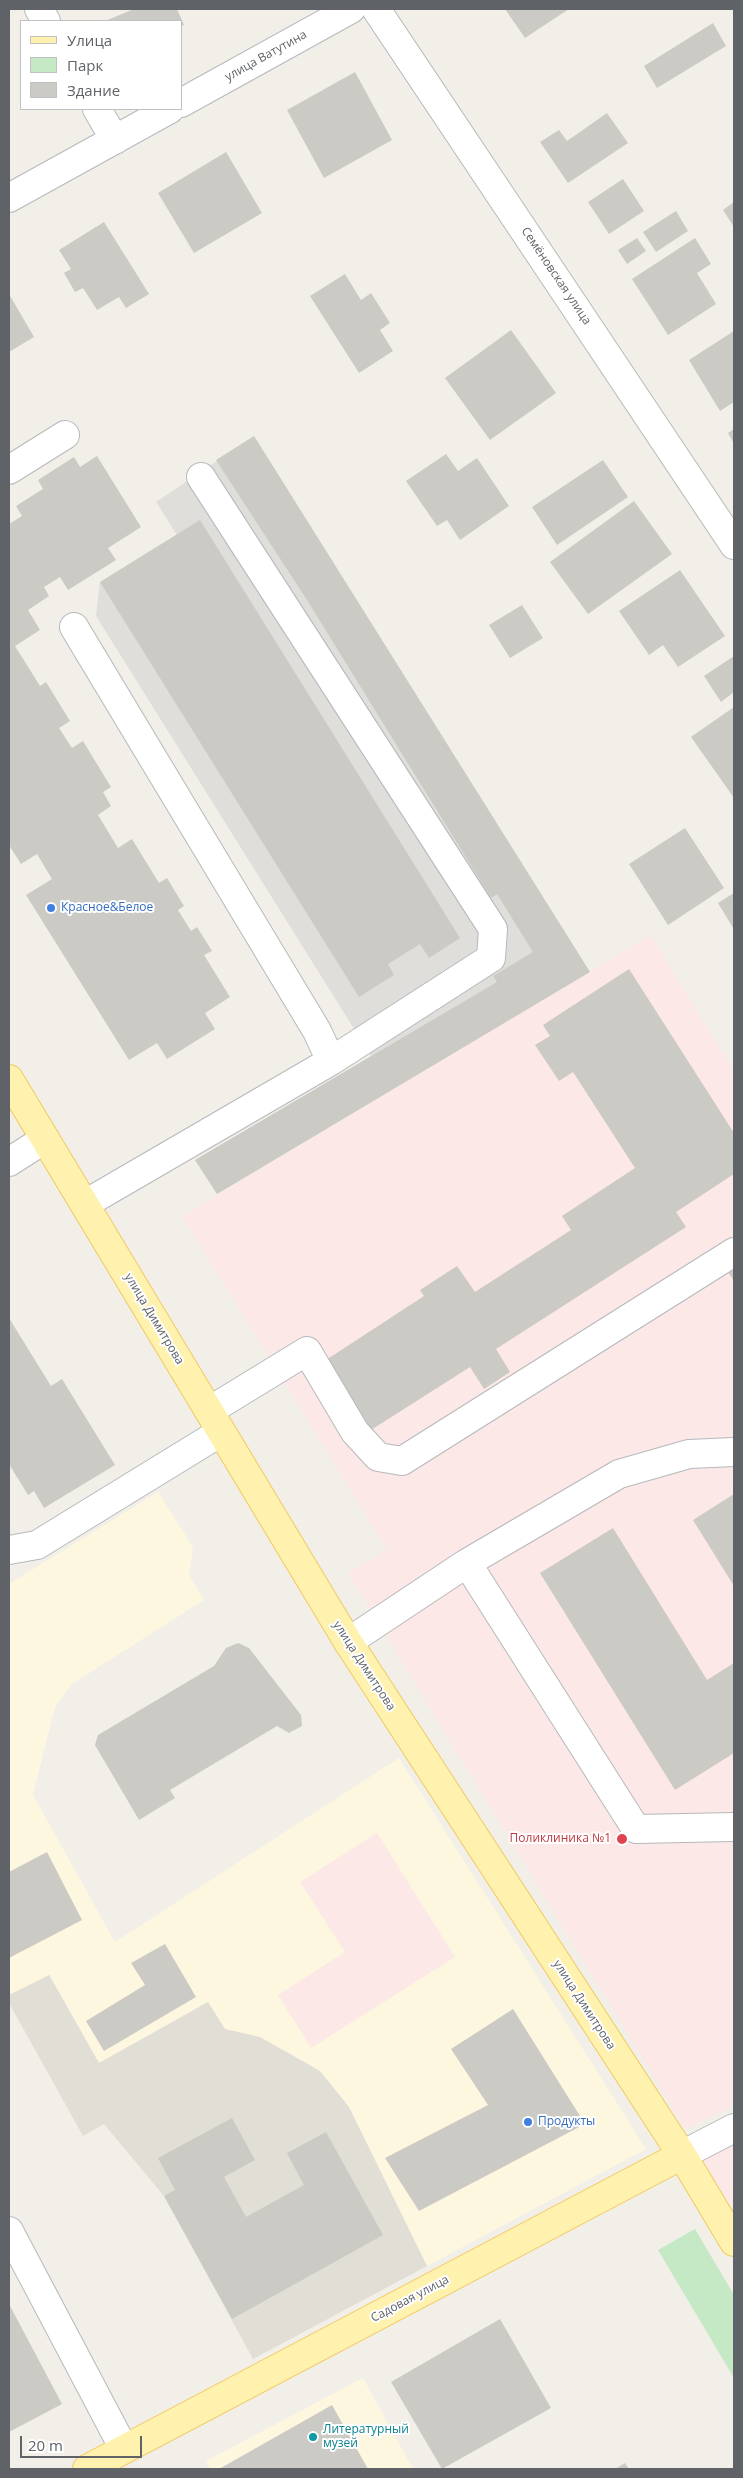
<!DOCTYPE html>
<html>
<head>
<meta charset="utf-8">
<style>
	body { margin:0 }
	#map { position:relative; width:743px; height:2478px; overflow:hidden; background:#f1efe8; font-family:"Open Sans",sans-serif }
	canvas { display:block }
	.frame { position:absolute; inset:0; border:10px solid #5f6368; pointer-events:none }
	.legend { position:absolute; left:20px; top:20px; width:162px; height:90px; box-sizing:border-box; background:#fff; border:1px solid #bfc1c3; margin:0; padding:6px 9px; list-style:none; font-size:15px; color:#5f6368 }
	.legend li { display:flex; align-items:center; gap:10px; height:25px }
	.legend b { width:25px; border:1px solid #bfc1c3 }
	.scale { position:absolute; left:20px; top:2436px; width:122px; height:22px; box-sizing:border-box; border:2px solid #5f6368; border-top:0; padding-left:6px; font-size:15px; line-height:18px; white-space:nowrap; color:#5f6368; -webkit-text-stroke:4px #fff; paint-order:stroke }
</style>
</head>
<body>
<div id="map">
<canvas width="743" height="2478"></canvas>
<div class="frame"></div>
<ul class="legend">
<li><b style="height:6px;background:#fff2af"></b>Улица</li>
<li><b style="height:14px;background:#c5e8c5"></b>Парк</li>
<li><b style="height:14px;background:#cccac5"></b>Здание</li>
</ul>
<div class="scale">20 m</div>
</div>
<script>
const ctx = document.querySelector('canvas').getContext('2d');
ctx.lineJoin = 'round';
function fill(path, color) { ctx.fillStyle = color; ctx.fill(path, 'evenodd'); }
function stroke(path, color, width, dash) { ctx.strokeStyle = color; ctx.lineWidth = width; ctx.lineCap = dash ? 'butt' : 'round'; ctx.setLineDash(dash || []); ctx.stroke(path); }
function write(font, color, halo, rows, align = 'center') {
  ctx.font = font + ' "Open Sans",sans-serif'; ctx.lineWidth = 4; ctx.setLineDash([]); ctx.textBaseline = 'middle'; ctx.strokeStyle = halo; ctx.fillStyle = color; for (const [text, x, y, turn = 0] of rows) {
    ctx.save(); ctx.translate(x, y); ctx.rotate((+turn || 0) * Math.PI / 180); ctx.textAlign = isNaN(turn) ? turn : align; if (halo) ctx.strokeText(text, 0, 0); ctx.fillText(text, 0, 0); ctx.restore();
  }
}
fill(new Path2D(`
	M 158,1492 L 193,1547 L 189,1575 L 204,1600 L 72,1684 L 55,1707 L 33,1795 L 115,1942 L 399,1758 L 646,2149 L 427,2266 L 349,2107 L 320,2071 L 260,2037 L 225,2029 L 208,2002 L 99,2063 L 50,1975 L 9,1995 L 9,1584 Z
	M 363,2378 L 413,2469 L 211,2469 L 206,2461 Z`), '#fef7e0');
fill(new Path2D(`
	M 254,436 L 590,972 L 217,1194 L 195,1160 L 371,1056 L 96,616 L 100,582 L 177,535 L 156,502 Z`), '#e0deda');
fill(new Path2D(`
	M 49,1975 L 99,2063 L 208,2002 L 225,2029 L 260,2037 L 320,2071 L 349,2107 L 427,2266 L 253,2359 L 164,2196 L 104,2124 L 83,2136 L 9,2003 L 9,1995 Z`), '#e1ded6');
fill(new Path2D(`
	M 651,935 L 734,1072 L 734,2105 L 686,2130 L 348,1573 L 387,1550 L 182,1216 Z
	M 377,1833 L 455,1957 L 311,2048 L 278,1995 L 345,1952 L 300,1882 Z
	M 734,2141 L 734,2211 L 702,2158 Z`), '#fce8e6');
fill(new Path2D(`
	M 695,2229 L 734,2295 L 734,2378 L 658,2250 Z`), '#c5e8c5');
fill(new Path2D(`
	M 134,9 L 177,9 L 184,25 L 181,26 L 181,21 L 105,21 Z
	M 505,9 L 569,9 L 525,38 Z
	M 713,23 L 726,46 L 657,88 L 644,66 Z
	M 355,72 L 392,140 L 324,178 L 287,110 Z
	M 607,113 L 628,143 L 568,183 L 540,142 L 559,130 L 567,141 Z
	M 226,152 L 262,213 L 194,253 L 158,193 Z
	M 623,179 L 644,211 L 609,234 L 588,202 Z
	M 734,202 L 734,227 L 723,210 Z
	M 676,211 L 688,231 L 656,252 L 643,232 Z
	M 104,222 L 149,294 L 126,308 L 119,297 L 97,310 L 83,288 L 75,292 L 64,273 L 71,269 L 59,250 Z
	M 637,238 L 646,251 L 627,264 L 618,250 Z
	M 695,238 L 711,264 L 697,273 L 716,304 L 668,335 L 632,279 Z
	M 345,274 L 361,300 L 371,293 L 390,323 L 380,330 L 393,351 L 359,373 L 310,296 Z
	M 9,294 L 34,337 L 9,352 Z
	M 511,330 L 556,393 L 490,440 L 445,378 Z
	M 734,331 L 734,402 L 720,411 L 689,360 Z
	M 734,429 L 734,444 L 728,433 Z
	M 254,436 L 590,972 L 217,1194 L 195,1160 L 497,982 L 493,976 L 533,952 L 497,894 L 491,898 L 307,600 L 216,460 Z
	M 446,454 L 458,471 L 477,458 L 509,506 L 460,540 L 447,520 L 437,526 L 406,481 Z
	M 97,456 L 141,527 L 108,548 L 116,560 L 68,590 L 60,577 L 44,587 L 49,596 L 28,610 L 40,630 L 15,646 L 40,686 L 46,682 L 70,721 L 59,728 L 72,748 L 83,741 L 111,787 L 103,792 L 111,806 L 98,815 L 118,848 L 132,839 L 159,883 L 167,878 L 184,906 L 178,910 L 191,931 L 197,927 L 212,951 L 204,955 L 230,997 L 205,1013 L 215,1029 L 167,1059 L 157,1043 L 129,1060 L 26,895 L 52,879 L 37,854 L 21,864 L 9,845 L 9,524 L 22,516 L 16,506 L 43,489 L 38,480 L 74,457 L 80,467 Z
	M 603,460 L 628,497 L 557,545 L 532,507 Z
	M 634,501 L 672,554 L 588,614 L 550,562 Z
	M 200,520 L 460,938 L 429,958 L 420,944 L 388,964 L 394,975 L 359,997 L 100,582 Z
	M 680,570 L 725,636 L 678,667 L 663,645 L 649,655 L 619,611 Z
	M 522,605 L 543,638 L 510,658 L 489,625 Z
	M 734,656 L 734,692 L 721,702 L 704,676 Z
	M 734,707 L 734,798 L 691,737 Z
	M 685,828 L 724,888 L 668,925 L 629,864 Z
	M 734,893 L 734,928 L 733,928 L 718,903 Z
	M 629,969 L 734,1133 L 734,1174 L 676,1212 L 686,1227 L 496,1349 L 510,1372 L 484,1389 L 470,1367 L 371,1430 L 326,1360 L 424,1296 L 420,1290 L 457,1266 L 475,1292 L 571,1230 L 562,1216 L 635,1168 L 573,1072 L 559,1081 L 535,1045 L 550,1036 L 543,1025 Z
	M 734,1268 L 734,1281 L 728,1272 Z
	M 9,1318 L 51,1386 L 62,1379 L 115,1465 L 44,1508 L 34,1491 L 28,1495 L 9,1464 Z
	M 734,1494 L 734,1586 L 693,1520 Z
	M 613,1528 L 707,1680 L 734,1663 L 734,1753 L 675,1790 L 540,1573 Z
	M 238,1643 L 249,1648 L 301,1715 L 302,1726 L 289,1733 L 277,1726 L 170,1790 L 175,1798 L 139,1820 L 95,1745 L 98,1735 L 214,1666 L 226,1648 Z
	M 47,1852 L 82,1920 L 9,1958 L 9,1872 Z
	M 165,1944 L 196,1997 L 104,2051 L 86,2021 L 145,1985 L 131,1963 Z
	M 513,2009 L 585,2124 L 419,2211 L 385,2158 L 488,2105 L 451,2049 Z
	M 232,2118 L 255,2160 L 224,2177 L 246,2217 L 304,2185 L 287,2153 L 326,2132 L 383,2235 L 232,2319 L 164,2196 L 175,2190 L 158,2158 Z
	M 9,2304 L 62,2404 L 9,2432 Z
	M 500,2319 L 551,2408 L 442,2469 L 391,2382 Z
	M 332,2405 L 368,2469 L 219,2469 Z
	M 625,2463 L 629,2469 L 615,2469 Z`), '#cccac5');
const minor = new Path2D(`
	M 39,9 L 46,21
	M 376,9 L 734,545
	M 181,103 L 351,9
	M 97,109 L 115,140
	M 9,198 L 170,109
	M 9,470 L 65,435
	M 201,477 L 493,929 L 491,958 L 331,1061
	M 74,627 L 317,1031 L 331,1061 L 85,1204
	M 9,1162 L 45,1139
	M 209,1411 L 307,1351 L 355,1432 L 378,1457 L 402,1461 L 734,1252
	M 9,1550 L 37,1545 L 221,1432
	M 467,1563 L 636,1829 L 734,1827
	M 348,1642 L 467,1563 L 619,1474 L 689,1454 L 734,1452
	M 682,2155 L 734,2128
	M 9,2231 L 124,2449`);
const major = new Path2D(`
	M 9,1079 L 348,1642 L 682,2155 L 734,2242
	M 87,2469 L 682,2155`);
stroke(minor, '#b5b8bc', 30);
stroke(major, '#f2c960', 30);
stroke(minor, '#fff', 28);
stroke(major, '#fff2af', 28);
for (const [x, y, r, color] of [
	[51,908,5,"#3f7fe0"],
	[622,1839,6,"#e0444e"],
	[528,2122,5,"#3f7fe0"],
	[313,2437,5,"#0f9aa8"]
]) { const dot = new Path2D(); dot.arc(x, y, r, 0, 2 * Math.PI); ctx.fillStyle = color; ctx.fill(dot); stroke(dot, '#fff', 2); }
write('12px', '#5f6368', '#fff', [
	["улица Ватутина",266,56,-29],
	["Семёновская улица",556,276,56],
	["улица Димитрова",154,1319,59],
	["улица Димитрова",364,1666,57],
	["улица Димитрова",584,2005,57],
	["Садовая улица",410,2299,-28]
]);
write('12px', '#366cbe', '#fff', [
	["Красное&Белое",61,908],
	["Продукты",538,2122]
], 'left');
write('12px', '#be3a42', '#fff', [
	["Поликлиника №1",611,1839]
], 'right');
write('12px', '#0d838f', '#fff', [
	["Литературный",323,2430],
	["музей",323,2444]
], 'left');
</script>
</body>
</html>
